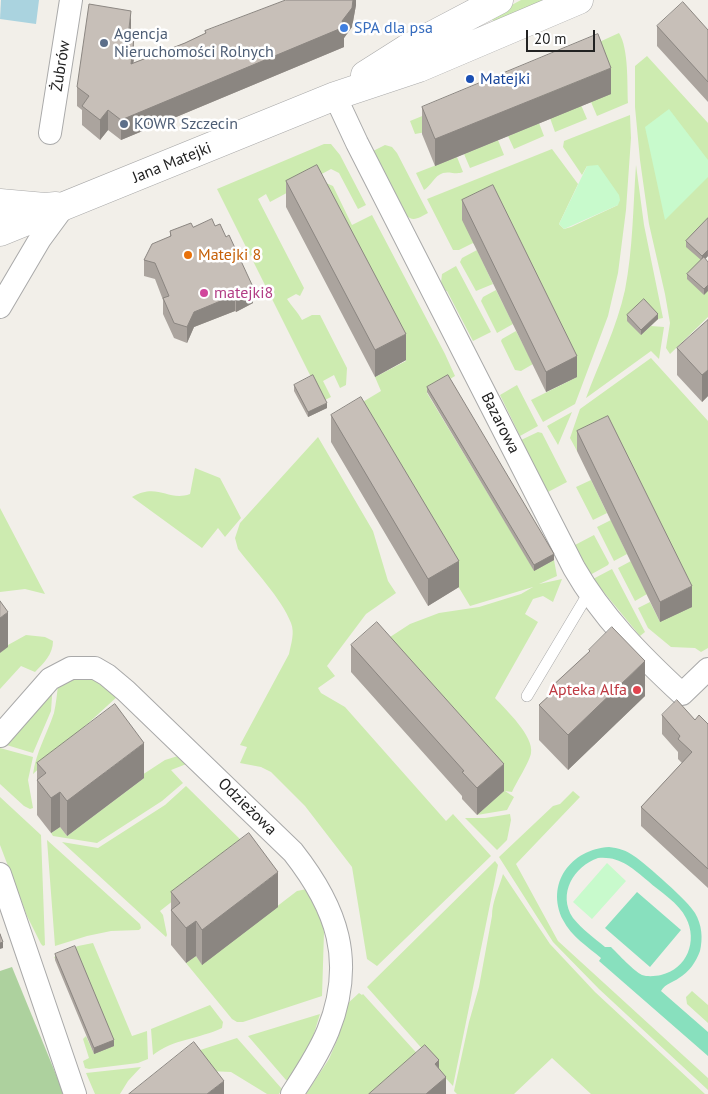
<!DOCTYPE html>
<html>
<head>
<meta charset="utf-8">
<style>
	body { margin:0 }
	#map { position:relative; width:708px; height:1094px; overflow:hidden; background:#f2efe9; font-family:"PT Sans",sans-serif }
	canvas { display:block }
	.scale { position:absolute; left:526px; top:30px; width:69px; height:22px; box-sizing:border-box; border:2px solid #222; border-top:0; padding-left:6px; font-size:15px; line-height:18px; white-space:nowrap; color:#222; -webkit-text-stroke:4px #fff; paint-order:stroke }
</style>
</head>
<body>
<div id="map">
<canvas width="708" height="1094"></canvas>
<div class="scale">20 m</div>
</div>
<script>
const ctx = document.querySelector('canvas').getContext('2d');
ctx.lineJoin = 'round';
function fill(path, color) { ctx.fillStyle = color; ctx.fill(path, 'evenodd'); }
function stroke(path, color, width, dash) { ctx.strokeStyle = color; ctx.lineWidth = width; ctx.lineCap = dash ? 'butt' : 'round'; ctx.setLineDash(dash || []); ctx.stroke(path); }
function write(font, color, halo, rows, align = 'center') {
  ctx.font = font + ' "PT Sans",sans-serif'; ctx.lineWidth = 5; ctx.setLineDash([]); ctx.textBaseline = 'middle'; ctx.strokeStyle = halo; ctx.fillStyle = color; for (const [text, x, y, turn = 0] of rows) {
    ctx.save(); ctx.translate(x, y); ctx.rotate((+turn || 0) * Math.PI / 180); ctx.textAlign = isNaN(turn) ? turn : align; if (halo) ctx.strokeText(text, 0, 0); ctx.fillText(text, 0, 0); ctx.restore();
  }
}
fill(new Path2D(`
	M 521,0 L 552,0 L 496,22 L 492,20 L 493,15 Z
	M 619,33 C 629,49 627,85 628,103 L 597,116 L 591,102 L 415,134 L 410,121 L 562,59 Z
	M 647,56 L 708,123 L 708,223 L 704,263 L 708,291 L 708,317 L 670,354 L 666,348 L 670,323 L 665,294 L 649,224 L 640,160 L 635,107 L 635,66 Z
	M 581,105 L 587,119 L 555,132 L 550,118 Z
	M 630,115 L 631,138 L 626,210 L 618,273 L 608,316 L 575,404 L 543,422 L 531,400 L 577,377 L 473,243 L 459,250 L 453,250 L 427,199 L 552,149 L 578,184 L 559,224 L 564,229 L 571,227 L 618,205 L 587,166 L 582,175 L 563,147 L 564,141 Z
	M 539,123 L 544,136 L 514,149 L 508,136 Z
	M 498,140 L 504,155 L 470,168 L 464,154 Z
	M 324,144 L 331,144 L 340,155 L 366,205 L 358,209 L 339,173 L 331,169 L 270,202 L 266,194 L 258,199 L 304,288 L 300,296 L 296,294 L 287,299 C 292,307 298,312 302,320 L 312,315 L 320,315 L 347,368 L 346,385 L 340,388 L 334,375 L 323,381 L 331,397 L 323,401 L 217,189 Z
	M 385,145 L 392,147 L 397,153 L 428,213 C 420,217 413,223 406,215 L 373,151 Z
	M 457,157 L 463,172 C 456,175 450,171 443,173 C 434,176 431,186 424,190 L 416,173 Z
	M 636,165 L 644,225 L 663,318 L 658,319 L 641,335 L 651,326 L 664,327 L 659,359 L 651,351 L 586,398 C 599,363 617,327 625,290 C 633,249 633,207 636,165 Z
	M 326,183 L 333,186 L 352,225 L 372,215 L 445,354 L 455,376 L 427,393 L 534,570 L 554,560 L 557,576 L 539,584 L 562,579 L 553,602 L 543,596 L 533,599 L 525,614 L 538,622 L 495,698 C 506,710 534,736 531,753 C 530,761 516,783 512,792 L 505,791 L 514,797 L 507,810 L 477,815 L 503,791 L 387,639 L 410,624 L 439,613 L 479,607 L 521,594 L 533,587 L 470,606 L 351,409 L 381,391 L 375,377 L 406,361 Z
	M 477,250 L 493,284 L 476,291 L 460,262 L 462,258 Z
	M 456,266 L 491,332 L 473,341 L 447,291 L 446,291 L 441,283 L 442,274 Z
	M 496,290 L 513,324 L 497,333 L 481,301 L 483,297 Z
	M 516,331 L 533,364 L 521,371 L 515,370 L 501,341 L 502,339 Z
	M 651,358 L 708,421 L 708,648 L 701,652 L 695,648 L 671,647 L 648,628 L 638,608 L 650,602 L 660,622 L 608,436 L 577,451 L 570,438 L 580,409 Z
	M 517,385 L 538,426 L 520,436 L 500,395 Z
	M 572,412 L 558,445 L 547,426 Z
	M 538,432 L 542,433 L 567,482 L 548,492 L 521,440 Z
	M 318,437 L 373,531 L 388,581 L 396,593 L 366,614 L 327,666 L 335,676 L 318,688 L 321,693 L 345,707 L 446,821 L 453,814 L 491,856 L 377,966 L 367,959 L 352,867 L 305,806 L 271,772 L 261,767 L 240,763 L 247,747 L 240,745 L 289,654 C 291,644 295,633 291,623 C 282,599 254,570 238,549 L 235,538 L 240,523 Z
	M 195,468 L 220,478 L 241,518 L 225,537 L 218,528 L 202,548 L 132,497 C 158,482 168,502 190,494 Z
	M 591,480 L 607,513 L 593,520 L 576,487 Z
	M 0,508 L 45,594 L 25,589 L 0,592 Z
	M 611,520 L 627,554 L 614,561 L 597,527 Z
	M 594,535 L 609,563 L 608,565 L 590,575 L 575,545 Z
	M 631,561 L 647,594 L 635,601 L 618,568 Z
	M 612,569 L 645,632 L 640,636 L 593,579 Z
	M 26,635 L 45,637 L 53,641 C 53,654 44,663 35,672 L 21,666 L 0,689 L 0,653 L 8,645 Z
	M 86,673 L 119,695 L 33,774 C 36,752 47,734 54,713 C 56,704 57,694 58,685 Z
	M 53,682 L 51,711 L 33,753 L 0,743 Z
	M 0,748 L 33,757 L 28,780 L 33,808 L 30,809 L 24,806 L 0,784 Z
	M 181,755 L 189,763 L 171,770 L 183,783 L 162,801 L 97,843 L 53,836 L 51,833 L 60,827 L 67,836 L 144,778 L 142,775 L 165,760 Z
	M 186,786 L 249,848 L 235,852 L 160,911 L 163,915 L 167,935 L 166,937 L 62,842 L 98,848 L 165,805 Z
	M 573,791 L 580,797 L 516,864 L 558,941 L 708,1078 L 708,1090 L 599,989 L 553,942 L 499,857 L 553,806 L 560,804 Z
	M 0,797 L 41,835 L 45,945 L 43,946 L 41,944 L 27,916 L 0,845 Z
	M 510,814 L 511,820 L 507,840 L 497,850 L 465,818 L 485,818 Z
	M 47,840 L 140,924 L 141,928 L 139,930 L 111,931 L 87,936 L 55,946 Z
	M 495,861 L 498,865 L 453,1086 L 437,1069 L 434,1062 L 367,987 Z
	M 503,874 L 550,944 L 595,992 L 705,1094 L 591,1094 L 552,1058 L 514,1094 L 457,1094 L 454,1091 L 469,1022 L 479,987 L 492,916 C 492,902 499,888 503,874 Z
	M 307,889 L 322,915 L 324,932 L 322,996 L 243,1022 L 237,1022 L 232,1019 L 186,963 L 196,956 L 202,964 L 297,891 Z
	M 93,943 L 132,1036 L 147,1031 L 148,1059 L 138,1063 L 89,1069 L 85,1068 L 83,1061 L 89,1058 L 83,1039 L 86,1036 L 94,1054 L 74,951 L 55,959 L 54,957 L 78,946 Z
	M 692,991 L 708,1005 L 708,1023 L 687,1004 L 686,997 Z
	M 359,993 L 362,995 L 363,994 L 423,1060 L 384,1094 L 306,1094 L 329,1059 L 338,1038 L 346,1005 Z
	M 210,1005 L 223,1022 L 222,1028 C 199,1039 173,1039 153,1055 L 151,1029 Z
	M 320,1014 L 312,1040 L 288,1081 L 286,1080 L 248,1036 Z
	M 237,1038 L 282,1089 L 279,1094 L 267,1094 L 231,1072 L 209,1071 L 138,1094 L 188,1054 Z
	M 141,1067 L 128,1081 L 120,1094 L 95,1094 L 86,1073 Z`), '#cdebb0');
fill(new Path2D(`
	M 12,967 L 64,1094 L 0,1094 L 0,971 Z`), '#add19e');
fill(new Path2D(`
	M 669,109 L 708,160 L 708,177 L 665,220 L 645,127 Z
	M 598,165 L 619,195 L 620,200 L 618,205 L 564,229 L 559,224 L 587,166 Z
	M 607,863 L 626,881 L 592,919 L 573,902 Z`), '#c8facc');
fill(new Path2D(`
	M 609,847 C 618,848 626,850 634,856 C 646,864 689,902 695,913 C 702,925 703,938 700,951 C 696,962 689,972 679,978 C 672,983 666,983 661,991 L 708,1032 L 708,1056 L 599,961 L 601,958 C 588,947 571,936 563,920 C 545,884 571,849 609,847 ZM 598,858 C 620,856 632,868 648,881 C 660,892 679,903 686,918 C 698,941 687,969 661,975 C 656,976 648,977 642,975 C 634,971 618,954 611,947 L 605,947 C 594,938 582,929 573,918 C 557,894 574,866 598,858 Z
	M 637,892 L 681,930 L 650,967 L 605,928 Z`), '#88e0be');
fill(new Path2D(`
	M 1,0 L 39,0 L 36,24 L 0,19 Z`), '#aad3df');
const service = new Path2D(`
	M 527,696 L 588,594`);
const minor = new Path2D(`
	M 335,96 L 357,143 L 574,568 C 602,617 641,656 682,694 L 708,669
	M 50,133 L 71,0
	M 0,307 L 40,239 L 65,205
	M 0,736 L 50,679 L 71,668 L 95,668 L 107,675 L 126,691 L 293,852 C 337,908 356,961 328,1031 C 319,1053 305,1074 292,1094
	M 0,874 L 75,1094`);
const tertiary = new Path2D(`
	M 365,75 L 406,49 L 499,0
	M 0,203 L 45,207 L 56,206
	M 0,232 L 335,96 L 419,68 L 579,0`);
stroke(service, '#a9a9a9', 12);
stroke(minor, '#a9a9a9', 24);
stroke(tertiary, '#a9a9a9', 29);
stroke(service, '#fff', 11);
stroke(minor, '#fff', 22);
stroke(tertiary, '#fff', 28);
fill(new Path2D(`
	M 356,0 L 356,5 L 352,27 L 344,38 L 344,47 L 121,140 L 108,130 L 100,140 L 82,125 L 82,110 L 77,106 L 77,87 L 131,31 L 130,38 L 134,58 L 133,63 L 185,43 L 205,34 L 205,31 Z
	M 657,26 L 708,30 L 708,102 L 657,46 Z
	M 611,94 L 435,166 L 422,134 L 422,107 Z
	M 286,181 L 406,360 L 375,377 L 286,207 Z
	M 462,200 L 577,377 L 546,392 L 462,220 Z
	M 708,218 L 708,256 L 705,259 L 704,295 L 687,279 L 687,274 L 701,260 L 686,247 L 686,241 Z
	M 215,226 L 253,303 L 236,312 L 235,311 L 194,327 L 187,343 L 174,338 L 163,314 L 163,300 L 155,279 L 144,276 L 144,260 L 170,236 L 170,231 L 193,227 Z
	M 627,315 L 658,319 L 641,335 L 627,321 Z
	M 708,320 L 708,396 L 702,402 L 677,375 L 677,348 Z
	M 294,385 L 327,408 L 308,417 L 294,391 Z
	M 427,387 L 554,560 L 534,571 L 427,392 Z
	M 331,415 L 459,587 L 428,606 L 331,442 Z
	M 577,431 L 692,607 L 660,622 L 577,451 Z
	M 351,645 L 504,791 L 477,815 L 462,799 L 462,796 L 351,672 Z
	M 589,650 L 645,696 L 568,770 L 539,740 L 539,705 L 549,696 L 549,689 L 589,652 Z
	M 662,715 L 695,720 L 708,724 L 708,888 L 641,826 L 641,807 L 682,763 L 678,759 L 678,752 L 662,734 Z
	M 37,763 L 144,778 L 67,836 L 60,827 L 51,833 L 37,815 Z
	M 171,892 L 278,907 L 202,965 L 196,956 L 186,963 L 171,945 Z
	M 55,954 L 114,1046 L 94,1054 L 55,960 Z`), '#aba49e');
fill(new Path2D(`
	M 353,0 L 356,0 L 356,5 L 352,27 L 344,38 L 344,47 L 121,140 L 121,120 L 342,21 Z
	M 131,11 L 131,31 L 128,57 L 128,37 Z
	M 134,38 L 134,58 L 131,84 L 131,64 Z
	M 611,68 L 611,94 L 435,166 L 435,139 Z
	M 108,110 L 108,130 L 100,140 L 100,120 Z
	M 708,250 L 708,256 L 702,262 L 702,256 Z
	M 708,285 L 708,291 L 704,295 L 704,289 Z
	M 253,287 L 253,303 L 236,312 L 236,296 Z
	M 235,295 L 235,311 L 194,327 L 187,343 L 187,327 L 194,312 Z
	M 658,314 L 658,319 L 641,335 L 641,330 Z
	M 406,334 L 406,360 L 375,377 L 375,350 Z
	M 577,356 L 577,377 L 546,392 L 546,372 Z
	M 708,370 L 708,396 L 702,402 L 702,375 Z
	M 327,403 L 327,408 L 308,417 L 308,412 Z
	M 554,554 L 554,560 L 534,571 L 534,565 Z
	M 459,561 L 459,587 L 428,606 L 428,579 Z
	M 692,586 L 692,607 L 660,622 L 660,602 Z
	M 8,612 L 8,647 L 0,653 L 0,618 Z
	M 645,661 L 645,696 L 568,770 L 568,735 Z
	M 144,743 L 144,778 L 67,836 L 67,801 Z
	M 504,764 L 504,791 L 477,815 L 477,788 Z
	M 60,792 L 60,827 L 51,833 L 51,798 Z
	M 278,872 L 278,907 L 202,965 L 202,930 Z
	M 196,921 L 196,956 L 186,963 L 186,928 Z
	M 3,942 L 3,948 L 0,949 L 0,943 Z
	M 114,1040 L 114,1046 L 94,1054 L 94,1048 Z
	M 439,1060 L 439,1083 L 446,1077 L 446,1094 L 426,1094 L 435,1064 Z
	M 224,1081 L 224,1094 L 207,1094 Z`), '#8b8681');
const building = new Path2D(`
	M 286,0 L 353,0 L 352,8 L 342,21 L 344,27 L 121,120 L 108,110 L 100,120 L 82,106 L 89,96 L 77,87 L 89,4 L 131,11 L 128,37 L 134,38 L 131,64 L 185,43 L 206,33 L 205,31 Z
	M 683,2 L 708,30 L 708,82 L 657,26 Z
	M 598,34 L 611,68 L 435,139 L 422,107 Z
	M 317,165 L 406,334 L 375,350 L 286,181 Z
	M 493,185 L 577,356 L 546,372 L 462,200 Z
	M 708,218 L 708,250 L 702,256 L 686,241 Z
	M 212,219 L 215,226 L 220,224 L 226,237 L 229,235 L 253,287 L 236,296 L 235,295 L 194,312 L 187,327 L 174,323 L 163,298 L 169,296 L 155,263 L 144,260 L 152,244 L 171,236 L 170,231 L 191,223 L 193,227 Z
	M 704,257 L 708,262 L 708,285 L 704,289 L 687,274 Z
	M 644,299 L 658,314 L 641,330 L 627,315 Z
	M 708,320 L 708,370 L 702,375 L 677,348 Z
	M 313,375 L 327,403 L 308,412 L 294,385 Z
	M 448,375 L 554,554 L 534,565 L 427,387 Z
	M 361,397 L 459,561 L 428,579 L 331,415 Z
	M 608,416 L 692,586 L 660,602 L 577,431 Z
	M 0,601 L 8,612 L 0,618 Z
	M 377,622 L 504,764 L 477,788 L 462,772 L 464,771 L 351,645 Z
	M 612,627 L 645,661 L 568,735 L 539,705 L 552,693 L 549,689 L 590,651 L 589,650 Z
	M 677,700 L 695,720 L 699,715 L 708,724 L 708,869 L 641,807 L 692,752 L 678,739 L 680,736 L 662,715 Z
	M 115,704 L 144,743 L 67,801 L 60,792 L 51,798 L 37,780 L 46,773 L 37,763 Z
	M 249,833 L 278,872 L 202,930 L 196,921 L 186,928 L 171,910 L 180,903 L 171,892 Z
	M 0,934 L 3,942 L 0,943 Z
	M 75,946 L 114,1040 L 94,1048 L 55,954 Z
	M 194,1042 L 224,1081 L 207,1094 L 129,1094 Z
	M 425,1045 L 439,1060 L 435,1064 L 446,1077 L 426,1094 L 369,1094 Z`);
fill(building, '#c7bfb8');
stroke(building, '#8b8681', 1);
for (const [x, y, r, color] of [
	[344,28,5,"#3f7fe0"],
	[104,43,5,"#5c6f8a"],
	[470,79,5,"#1a4fb4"],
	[124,124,5,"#5c6f8a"],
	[188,255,5,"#e8710a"],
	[204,293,5,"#d1479c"],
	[637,690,5,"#e0444e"]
]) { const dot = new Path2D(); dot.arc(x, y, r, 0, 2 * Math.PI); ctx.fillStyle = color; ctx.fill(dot); stroke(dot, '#fff', 2); }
write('16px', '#366cbe', '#fff', [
	["SPA dla psa",354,28]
], 'left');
write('16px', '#4e5e75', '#fff', [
	["Agencja",114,34],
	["Nieruchomości Rolnych",114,52],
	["KOWR Szczecin",134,124]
], 'left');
write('16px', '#222', '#fff', [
	["Żubrów",61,66,-81],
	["Jana Matejki",172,163,-22],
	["Bazarowa",500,423,63],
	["Odzieżowa",247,807,44]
]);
write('16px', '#164399', '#fff', [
	["Matejki",480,79]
], 'left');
write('16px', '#c56008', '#fff', [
	["Matejki 8",198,255]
], 'left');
write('16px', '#b23c85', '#fff', [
	["matejki8",214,293]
], 'left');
write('16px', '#be3a42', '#fff', [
	["Apteka Alfa",627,690]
], 'right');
</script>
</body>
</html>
